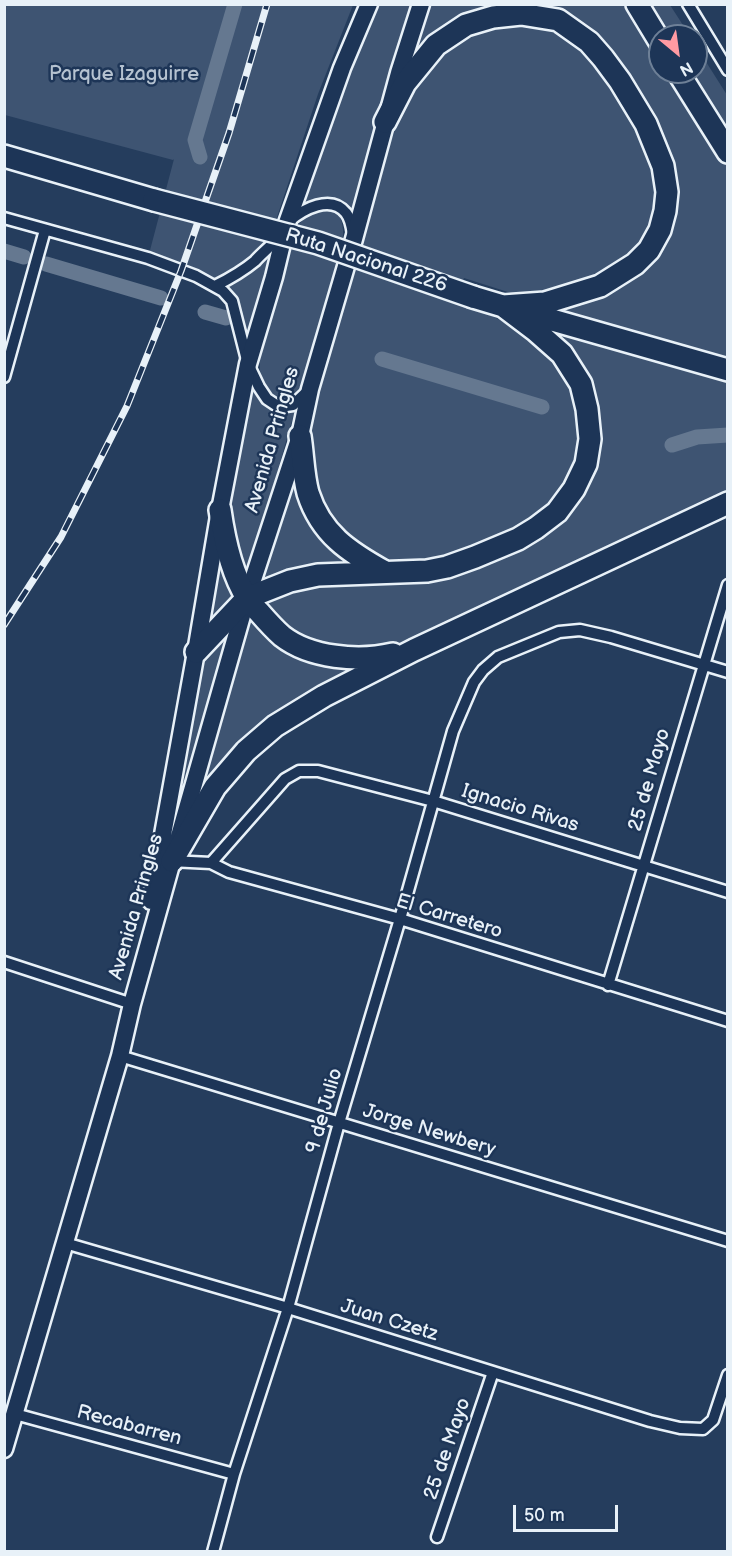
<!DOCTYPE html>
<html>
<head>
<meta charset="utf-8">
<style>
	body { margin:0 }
	#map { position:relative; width:732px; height:1556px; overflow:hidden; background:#253d5d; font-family:"Balsamiq Sans",sans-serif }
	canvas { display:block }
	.frame { position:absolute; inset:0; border:6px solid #e8f1f8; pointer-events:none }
	.north { position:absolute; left:648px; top:24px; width:60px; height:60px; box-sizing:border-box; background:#1d3557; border:2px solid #6e8097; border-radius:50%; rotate:151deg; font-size:16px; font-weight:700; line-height:24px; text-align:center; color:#e8f1f8 }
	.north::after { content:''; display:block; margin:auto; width:21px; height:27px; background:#ff9aa2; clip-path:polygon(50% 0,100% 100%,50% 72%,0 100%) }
	.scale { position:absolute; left:513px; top:1505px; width:105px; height:27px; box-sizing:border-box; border:3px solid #e8f1f8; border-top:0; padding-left:8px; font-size:18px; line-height:21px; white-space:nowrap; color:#e8f1f8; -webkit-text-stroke:4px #1d3557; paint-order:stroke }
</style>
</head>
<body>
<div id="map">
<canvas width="732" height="1556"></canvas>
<div class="frame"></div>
<div class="north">N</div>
<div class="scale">50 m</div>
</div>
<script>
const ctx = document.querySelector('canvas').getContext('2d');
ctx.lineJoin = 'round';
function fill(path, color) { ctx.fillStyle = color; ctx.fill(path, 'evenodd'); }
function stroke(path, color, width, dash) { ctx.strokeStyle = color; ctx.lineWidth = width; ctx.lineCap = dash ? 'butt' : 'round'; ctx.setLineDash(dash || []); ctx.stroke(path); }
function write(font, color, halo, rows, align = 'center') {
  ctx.font = font + ' "Balsamiq Sans",sans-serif'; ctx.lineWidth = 5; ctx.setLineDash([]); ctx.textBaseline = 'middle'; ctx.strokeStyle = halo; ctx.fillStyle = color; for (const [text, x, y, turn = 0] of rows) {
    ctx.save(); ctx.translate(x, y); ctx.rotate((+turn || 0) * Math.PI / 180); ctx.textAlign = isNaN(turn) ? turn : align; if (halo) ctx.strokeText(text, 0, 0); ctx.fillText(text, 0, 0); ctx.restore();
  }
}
fill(new Path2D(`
	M 519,4 L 503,8 L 407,72 L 428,5 Z
	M 4,5 L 353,5 L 318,94 L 273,229 L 263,247 L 254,257 L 227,276 L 214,280 L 148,258 L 174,159 L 173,160 L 5,115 Z
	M 377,5 L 414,5 L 397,54 L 352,214 C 340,192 323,196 303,204 L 347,77 Z
	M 541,5 L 630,5 L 660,53 L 660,72 L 672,72 L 727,162 L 727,363 L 543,310 L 633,275 L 671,185 L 574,25 Z
	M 641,5 L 670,5 L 690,36 L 661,36 Z
	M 511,22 L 556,28 L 575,41 L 597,63 L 638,129 L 658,179 L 653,229 L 624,266 L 533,300 L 464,278 L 457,301 L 494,317 L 533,337 L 558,359 L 578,390 L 585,443 L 570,488 L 519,531 L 436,563 L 388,566 L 326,521 L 309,458 L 310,428 L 323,364 L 380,171 L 406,100 L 415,81 L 454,38 Z
	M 696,46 L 727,95 L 727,143 L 683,72 L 696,72 Z
	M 325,209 L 335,210 C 347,223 343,241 340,258 L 302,389 L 295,396 L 286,401 C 281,400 276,399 272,396 C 260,387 259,370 260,356 L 297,227 C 305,216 312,212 325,209 Z
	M 270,257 L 247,342 L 236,297 L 228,287 Z
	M 538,323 L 727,377 L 727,491 L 425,638 L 401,648 L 311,647 L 258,602 L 317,579 L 396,579 L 556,522 L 597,429 Z
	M 252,391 C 266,407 273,416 295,410 L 246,581 L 229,508 L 235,467 Z
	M 298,459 L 305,500 L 362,567 L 256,589 Z
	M 220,543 L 241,597 L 203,636 Z
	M 250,608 L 278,641 L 379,661 L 297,706 L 191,812 Z
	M 233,622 L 170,850 L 178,773 L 198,676 L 214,641 Z`), '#3e5472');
stroke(new Path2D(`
	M 200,157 L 195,140 L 235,4
	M 4,251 L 24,257
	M 46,264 L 161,298
	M 205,312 L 226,318
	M 382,359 L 542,407
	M 672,445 L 697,437 L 728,435`), '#657890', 15);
const street = new Path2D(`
	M 688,4 L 728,70
	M 4,218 L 148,258 L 196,276 L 223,291 L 232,301 L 248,364 L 259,387 L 267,399 L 279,407 L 293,405 L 310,389
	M 215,286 C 229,279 243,271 255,261 C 261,254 269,248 275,241 C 280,235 283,227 288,222 C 303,209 331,194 346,213 C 351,219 352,228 353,235
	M 4,377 L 45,230
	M 170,861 L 211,863 L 229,872 L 400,919 L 728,1021
	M 211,863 L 285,779 L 299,771 L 318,771 L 433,801 L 728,892
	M 4,962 L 132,1004
	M 608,985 L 728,585
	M 120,1056 L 728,1241
	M 65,1243 L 288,1308 L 650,1421 L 680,1428 L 703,1429 L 713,1420 L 728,1375
	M 15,1414 L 234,1474
	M 437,1537 L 493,1372
	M 213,1552 L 234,1474 L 288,1308 L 339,1123 L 400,919 L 453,731 L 474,682 L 483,670 L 498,657 L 559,632 L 580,630 L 611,637 L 728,672`);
const secondary = new Path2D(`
	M 151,901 L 196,652 L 220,510 L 248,364 L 274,277 L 287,223 L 342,68 L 369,4
	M 4,1449 L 120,1056 L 132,1004 L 172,861 L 247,598 L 300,436 L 310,389 L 354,239 L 399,73 L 421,4`);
const highway = new Path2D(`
	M 637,4 L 660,42
	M 678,72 L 728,152
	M 385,122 L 405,83 L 436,45 L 466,25 L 493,17 L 521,14 L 558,20 L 589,42 L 603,58 L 620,81 L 646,124 L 663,166 L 667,192 L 665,211 L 660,230 L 649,250 L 635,264 L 600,286 L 545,303 L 503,306
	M 4,156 L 154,200
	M 473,297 L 503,306 L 728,370
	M 300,436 C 303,455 303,475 308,493 C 321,534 349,552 385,572
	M 220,510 C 224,538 232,574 247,598 C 250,603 255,608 259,612 C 266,620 274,629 282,636 C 310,658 359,662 393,654
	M 196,652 L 247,598 L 290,581 L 318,575 L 427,571 L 447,567 L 475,557 L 518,539 L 536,528 L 557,512 L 574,489 L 586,464 L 590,439 L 587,409 L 581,384 L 562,354 L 536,331 L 503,306
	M 172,861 L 215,787 L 246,751 L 275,726 L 324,696 L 414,650 L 728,503`);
stroke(street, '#e8f1f8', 15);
stroke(secondary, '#e8f1f8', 21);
stroke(highway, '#e8f1f8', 26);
stroke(street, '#1d3557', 10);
stroke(secondary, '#1d3557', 16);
stroke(highway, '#1d3557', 21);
const rail = new Path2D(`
	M 4,625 L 61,537 L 127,406 L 181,271 L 229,133 L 267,4`);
stroke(rail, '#e8f1f8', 7);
stroke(rail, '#1d3557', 4.5, [14]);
const highwayBridge = new Path2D(`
	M 154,200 L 318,243 L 473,297`);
stroke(highwayBridge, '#e8f1f8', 26, []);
stroke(highwayBridge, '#1d3557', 21);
write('20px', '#b5c2d0', '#1d3557', [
	["Parque Izaguirre",124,75]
]);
write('20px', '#e8f1f8', '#1d3557', [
	["Ruta Nacional 226",366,261,18],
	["Avenida Pringles",273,440,-74],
	["25 de Mayo",650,780,-74],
	["Ignacio Rivas",520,809,17],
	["Avenida Pringles",137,907,-74],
	["El Carretero",449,917,17],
	["9 de Julio",325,1111,-74],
	["Jorge Newbery",429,1131,17],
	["Juan Czetz",389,1321,17],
	["Recabarren",129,1426,15],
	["25 de Mayo",448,1449,-71]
]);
</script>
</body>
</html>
